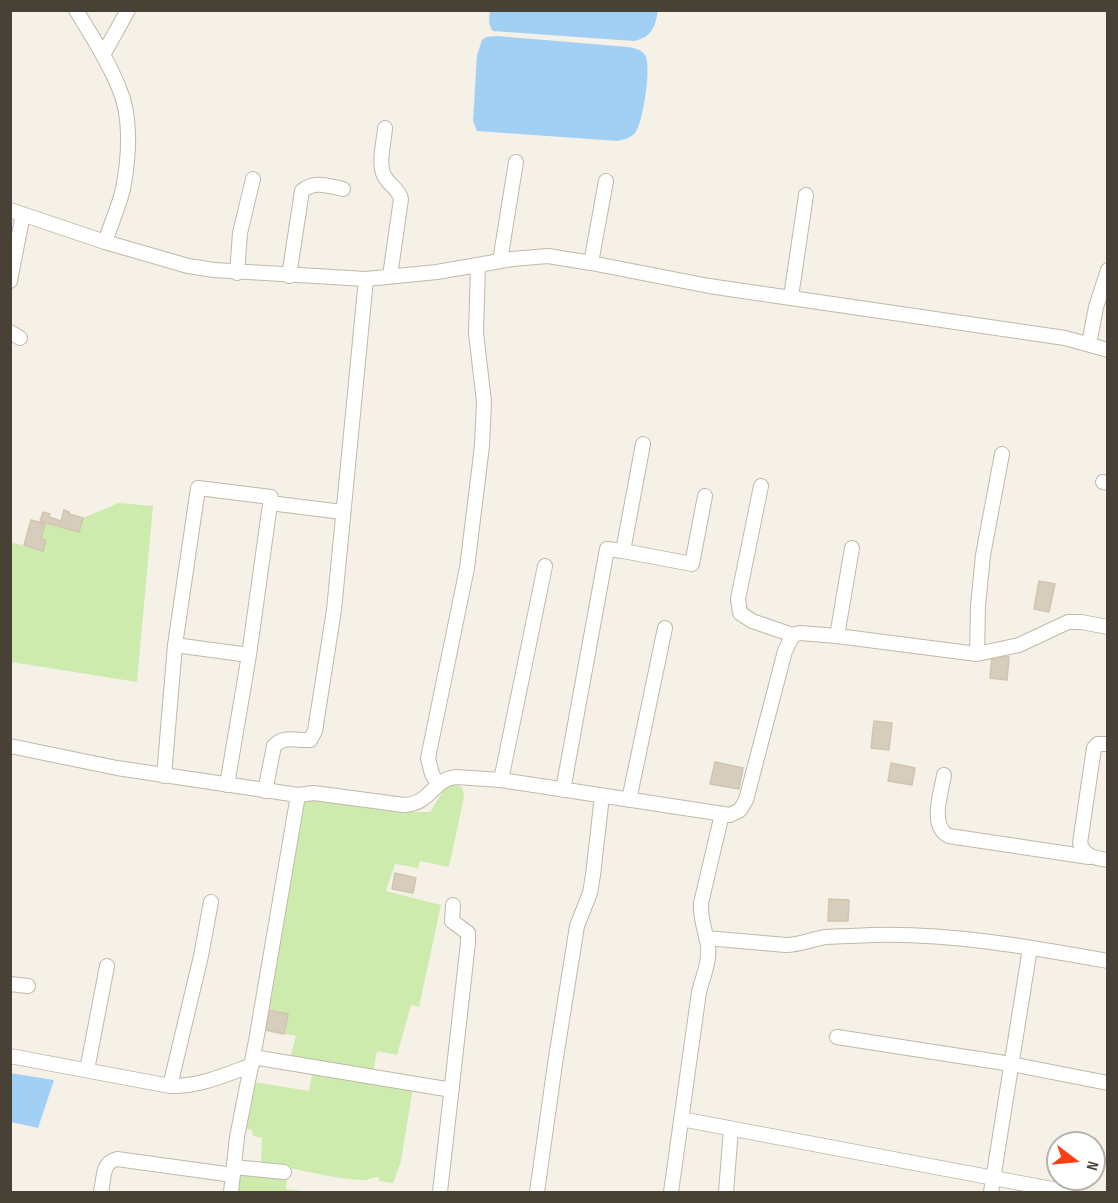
<!DOCTYPE html>
<html>
<head>
<meta charset="utf-8">
<style>
	body { margin:0 }
	#map { position:relative; width:1118px; height:1203px; overflow:hidden; background:#f5f1e7; font-family:"Sofia Sans Condensed",sans-serif }
	canvas { display:block }
	.frame { position:absolute; inset:0; border:12px solid #484136; pointer-events:none }
	.north { position:absolute; left:1046px; top:1131px; width:60px; height:60px; box-sizing:border-box; background:#fff; border:2px solid #b6b3af; border-radius:50%; rotate:106deg; font-size:16px; font-weight:700; line-height:24px; text-align:center; color:#484136 }
	.north::after { content:''; display:block; margin:auto; width:21px; height:27px; background:#ff3e14; clip-path:polygon(50% 0,100% 100%,50% 72%,0 100%) }
</style>
</head>
<body>
<div id="map">
<canvas width="1118" height="1203"></canvas>
<div class="frame"></div>
<div class="north">N</div>
</div>
<script>
const ctx = document.querySelector('canvas').getContext('2d');
ctx.lineJoin = 'round';
function fill(path, color) { ctx.fillStyle = color; ctx.fill(path, 'evenodd'); }
function stroke(path, color, width, dash) { ctx.strokeStyle = color; ctx.lineWidth = width; ctx.lineCap = dash ? 'butt' : 'round'; ctx.setLineDash(dash || []); ctx.stroke(path); }
fill(new Path2D(`
	M 119,503 L 153,506 L 137,682 L 11,662 L 10,542 L 43,551 L 46,540 L 41,539 L 45,523 L 79,532 L 83,518 Z
	M 451,784 L 462,787 L 464,797 L 449,867 L 420,861 L 418,868 L 395,864 L 386,891 L 441,905 L 419,1007 L 411,1005 L 397,1055 L 377,1051 L 373,1072 L 393,1076 L 403,1072 L 404,1078 L 414,1081 L 401,1161 L 393,1183 L 379,1181 L 379,1177 C 371,1177 368,1181 361,1180 C 336,1179 312,1172 288,1168 L 286,1189 L 310,1192 L 233,1192 L 238,1161 L 261,1163 L 262,1138 L 253,1136 L 252,1130 L 242,1129 L 254,1082 L 309,1091 L 313,1069 L 294,1066 L 291,1054 L 296,1036 L 284,1034 L 288,1014 L 266,1008 L 300,800 L 309,799 L 398,812 L 430,812 L 446,786 Z`), '#ceebae');
fill(new Path2D(`
	M 490,11 L 490,10 L 658,11 C 655,27 652,37 634,41 L 493,31 C 488,25 489,18 490,11 Z
	M 497,36 L 628,47 C 634,48 641,49 645,55 C 652,64 643,124 635,133 C 630,138 625,139 618,141 L 477,131 L 473,121 L 477,55 L 482,40 L 486,37 Z
	M 10,1073 L 54,1080 L 38,1128 L 11,1122 Z`), '#a1d0f4');
const building = new Path2D(`
	M 64,510 L 69,512 L 69,514 L 83,518 L 79,532 L 40,521 L 43,512 L 50,514 L 49,517 L 61,521 Z
	M 31,520 L 45,524 L 41,539 L 46,540 L 43,551 L 24,545 Z
	M 1039,581 L 1055,584 L 1049,612 L 1034,609 Z
	M 992,655 L 1009,657 L 1007,680 L 990,678 Z
	M 874,721 L 892,723 L 889,750 L 871,748 Z
	M 715,762 L 743,768 L 739,789 L 710,784 Z
	M 891,763 L 915,768 L 912,785 L 888,781 Z
	M 395,873 L 416,878 L 413,893 L 392,889 Z
	M 829,899 L 849,900 L 848,921 L 828,921 Z
	M 269,1010 L 288,1014 L 284,1034 L 265,1030 Z`);
fill(building, '#d7cdbc');
stroke(building, '#d2c5af', 1.5);
const minor = new Path2D(`
	M 76,10 C 91,35 108,60 119,88 C 132,117 129,158 123,189 C 119,206 111,224 105,242
	M 103,55 L 128,10
	M 385,128 C 384,144 376,168 387,180 C 392,187 399,190 401,199 L 390,276
	M 10,210 L 105,242 L 188,266 L 214,270 L 366,279 L 437,272 L 512,259 L 548,256 L 591,263 L 709,286 L 1065,338 L 1108,350
	M 500,261 L 516,162
	M 591,263 L 606,181
	M 237,273 L 240,233 L 253,179
	M 289,276 L 302,191 C 314,180 329,186 343,189
	M 10,281 L 23,214
	M 791,297 L 806,195
	M 10,332 L 20,338
	M 1089,344 L 1096,307 L 1108,270
	M 1103,482 L 1108,483
	M 761,486 L 738,599 L 740,613 L 752,621 L 793,635
	M 270,503 L 342,512
	M 623,551 L 692,564 L 705,496
	M 837,636 L 852,548
	M 175,645 L 249,655
	M 977,654 L 978,606 L 983,555 L 1002,454
	M 1108,744 L 1098,744 L 1094,748 L 1080,843 C 1085,857 1094,858 1108,860
	M 10,746 L 117,768 L 298,795 L 314,793 L 404,805 C 431,804 433,779 456,777 L 501,780 L 730,815 L 740,810 L 746,800 L 785,651 L 793,635 L 800,633 L 837,636 L 977,654 L 1019,645 L 1068,622 L 1081,622 L 1108,627
	M 944,775 C 941,794 929,826 949,836 L 1089,857
	M 164,776 L 175,645 L 198,488 L 271,497 L 249,655 L 227,785
	M 501,780 L 545,566
	M 438,785 L 432,774 L 428,758 L 467,568 L 482,446 L 484,402 L 476,333 L 478,265
	M 563,790 L 607,549 L 623,551 L 643,444
	M 265,791 L 274,746 C 284,735 297,741 310,740 L 315,731 L 334,610 L 366,279
	M 629,800 L 665,628
	M 706,938 L 786,945 C 800,945 812,939 826,937 C 841,936 856,936 872,935 C 951,933 1030,947 1108,961
	M 10,984 L 28,986
	M 837,1037 L 1011,1064 L 1108,1083
	M 10,1056 L 170,1086 C 199,1087 225,1075 252,1065
	M 253,1057 L 452,1090
	M 87,1070 L 107,966
	M 170,1086 L 201,956 L 211,902
	M 681,1119 L 1068,1192
	M 234,1167 L 284,1172
	M 101,1192 C 104,1179 102,1162 117,1159 L 233,1175
	M 231,1192 L 237,1137 L 256,1041 L 298,795
	M 440,1192 L 468,943 L 468,933 L 452,921 L 453,905
	M 537,1192 L 555,1064 L 577,926 L 590,893 L 593,875 L 602,796
	M 671,1192 L 699,992 C 703,977 710,961 708,945 C 705,930 700,918 701,903 L 722,814
	M 726,1192 L 731,1129
	M 991,1192 L 1030,948`);
stroke(minor, '#c1b9a9', 16);
stroke(minor, '#fff', 14);
</script>
</body>
</html>
